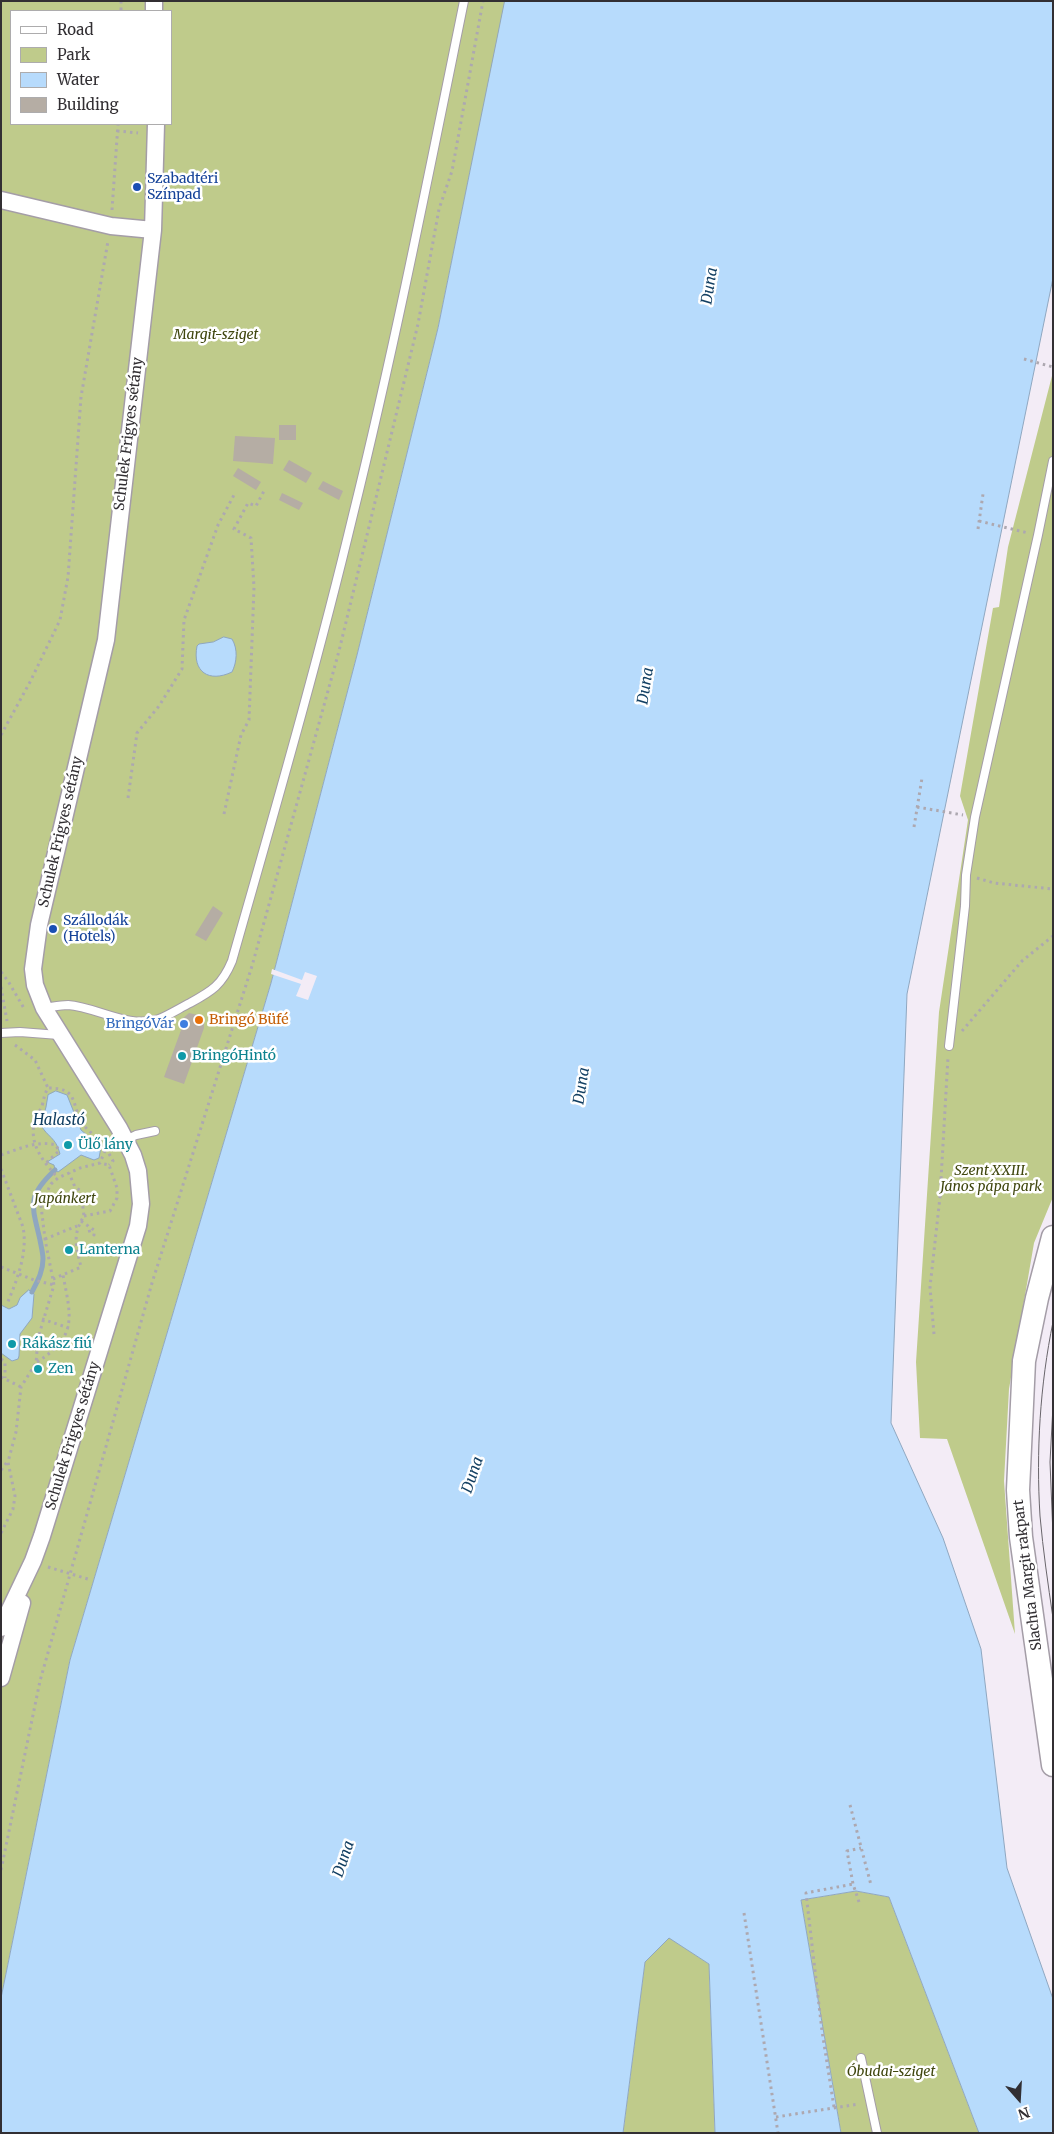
<!DOCTYPE html>
<html>
<head>
<meta charset="utf-8">
<style>
	body { margin:0 }
	#map { position:relative; width:1054px; height:2134px; overflow:hidden; background:#f3ecf6; font-family:Merriweather,serif }
	canvas { display:block }
	.frame { position:absolute; inset:0; border:2px solid #322f33; pointer-events:none }
	.legend { position:absolute; left:10px; top:10px; width:162px; height:115px; box-sizing:border-box; background:#fff; border:1px solid #adacad; margin:0; padding:6px 9px; list-style:none; font-size:15px; color:#322f33 }
	.legend li { display:flex; align-items:center; gap:10px; height:25px }
	.legend b { width:25px; border:1px solid #adacad }
	.north { position:absolute; left:994px; top:2074px; width:50px; height:50px; -webkit-text-stroke:4px #fff; paint-order:stroke; rotate:161deg; font-size:14px; font-weight:700; line-height:20px; text-align:center; color:#322f33 }
	.north::after { content:''; display:block; margin:auto; width:18px; height:22px; background:#322f33; clip-path:polygon(50% 0,100% 100%,50% 72%,0 100%) }
</style>
</head>
<body>
<div id="map">
<canvas width="1054" height="2134"></canvas>
<div class="frame"></div>
<ul class="legend">
<li><b style="height:6px;background:#fff"></b>Road</li>
<li><b style="height:14px;background:#bfcb8b"></b>Park</li>
<li><b style="height:14px;background:#b7dbfc"></b>Water</li>
<li><b style="height:14px;background:#b5ada4"></b>Building</li>
</ul>
<div class="north">N</div>
</div>
<script>
const ctx = document.querySelector('canvas').getContext('2d');
ctx.lineJoin = 'round';
function fill(path, color) { ctx.fillStyle = color; ctx.fill(path, 'evenodd'); }
function stroke(path, color, width, dash) { ctx.strokeStyle = color; ctx.lineWidth = width; ctx.lineCap = dash ? 'butt' : 'round'; ctx.setLineDash(dash || []); ctx.stroke(path); }
function write(font, color, halo, rows, align = 'center') {
  ctx.font = font + ' Merriweather,serif'; ctx.lineWidth = 5; ctx.setLineDash([]); ctx.textBaseline = 'middle'; ctx.strokeStyle = halo; ctx.fillStyle = color; for (const [text, x, y, turn = 0] of rows) {
    ctx.save(); ctx.translate(x, y); ctx.rotate((+turn || 0) * Math.PI / 180); ctx.textAlign = isNaN(turn) ? turn : align; if (halo) ctx.strokeText(text, 0, 0); ctx.fillText(text, 0, 0); ctx.restore();
  }
}
fill(new Path2D(`
	M 1,1 L 505,1 L 438,328 L 357,655 L 271,983 L 70,1660 L 1,1998 ZM 11,11 L 171,11 L 171,124 L 11,124 Z
	M 1053,372 L 1053,1197 L 1034,1243 L 1009,1389 L 1004,1481 L 1015,1634 L 947,1439 L 920,1438 L 916,1362 L 939,1012 L 968,820 L 960,796 L 993,608 L 999,607 L 1008,547 Z
	M 856,1891 L 889,1897 L 979,2133 L 841,2133 L 801,1900 Z
	M 669,1937 L 709,1964 L 715,2133 L 623,2133 L 645,1961 Z`), '#bfcb8b');
const water = new Path2D(`
	M 505,1 L 1053,1 L 1053,278 L 907,994 L 891,1423 L 943,1538 L 981,1649 L 1007,1868 L 1053,1999 L 1053,2133 L 979,2133 L 889,1897 L 856,1891 L 801,1900 L 841,2133 L 715,2133 L 709,1964 L 669,1938 L 645,1962 L 623,2133 L 1,2133 L 1,1998 L 70,1660 L 271,983 L 357,655 L 438,328 Z
	M 224,637 L 232,639 C 238,649 237,662 232,672 C 209,683 192,672 197,646 L 199,644 L 213,642 Z
	M 56,1091 L 67,1095 L 81,1130 L 101,1147 L 99,1158 L 94,1160 L 81,1155 L 58,1172 L 55,1170 L 54,1165 L 47,1162 L 60,1154 C 56,1137 47,1137 41,1125 L 46,1107 L 48,1095 Z
	M 29,1290 L 34,1294 L 32,1318 L 20,1334 L 19,1356 L 18,1359 L 12,1361 L 1,1353 L 1,1305 L 9,1309 L 17,1305 L 20,1298 Z`);
fill(water, '#b7dbfc');
stroke(water, '#8fa7c0', 1);
fill(new Path2D(`
	M 272,969 L 302,980 L 305,972 L 317,976 L 308,1000 L 296,996 L 301,984 L 271,974 Z`), '#f3ecf6');
stroke(new Path2D(`
	M 32,1292 C 37,1282 43,1272 43,1259 C 43,1253 41,1246 40,1240 C 32,1205 26,1197 55,1170`), '#8fa7c0', 5);
fill(new Path2D(`
	M 279,425 L 296,425 L 296,440 L 279,440 Z
	M 235,436 L 275,438 L 273,464 L 233,461 Z
	M 289,460 L 312,473 L 306,483 L 283,470 Z
	M 238,468 L 261,482 L 256,490 L 233,476 Z
	M 323,481 L 343,491 L 339,500 L 318,489 Z
	M 282,493 L 303,503 L 299,510 L 279,500 Z
	M 213,906 L 223,913 L 206,941 L 195,935 Z
	M 189,1013 L 198,1015 L 204,1023 L 204,1028 L 184,1084 L 164,1077 L 181,1030 L 181,1020 Z`), '#b5ada4');
const lane = new Path2D(`
	M 44,1008 C 52,1007 60,1005 68,1005 C 97,1007 128,1029 159,1019 C 169,1015 180,1008 190,1003 C 212,991 222,985 232,961 C 274,813 317,665 353,515 C 395,345 429,173 464,1
	M 1,1033 L 20,1032 L 59,1035
	M 949,1046 L 965,906 L 966,875 L 975,817 L 1038,535 L 1053,461
	M 126,1140 L 136,1135 L 155,1131
	M 861,2058 L 877,2133`);
const street = new Path2D(`
	M 154,1 L 154,11
	M 1,200 L 111,226 L 153,230
	M 1,1628 L 33,1561 L 42,1536 L 138,1226 L 141,1204 L 138,1171 L 133,1155 L 119,1128 L 44,1008 L 35,985 L 33,969 L 39,925 L 106,640 L 153,230 L 156,124
	M 1,1678 L 22,1603`);
const secondary = new Path2D(`
	M 1053,1237 L 1037,1298 L 1024,1361 L 1018,1490 L 1021,1537 L 1053,1765`);
stroke(lane, '#a49da7', 10);
stroke(street, '#a49da7', 19);
stroke(secondary, '#a49da7', 25);
stroke(new Path2D(`
	M 121,1 L 121,11
	M 117,131 L 138,133
	M 112,210 L 118,124
	M 1024,359 L 1053,367
	M 979,521 L 1028,533
	M 978,529 L 983,494
	M 1,735 L 30,682 L 60,620 L 68,577 L 81,397 L 108,241
	M 128,798 L 137,733 L 159,706 L 182,669 L 184,620 L 218,525 L 234,495
	M 917,807 L 963,815
	M 224,814 L 241,735 L 249,720 L 254,587 L 251,538 L 234,529 L 248,503 L 256,506 L 264,491
	M 914,827 L 922,778
	M 977,878 L 994,883 L 1053,889
	M 1,972 L 8,981 L 25,1010
	M 1,987 L 7,1021
	M 962,1031 L 1022,961 L 1053,936
	M 15,1045 L 35,1060 L 48,1088
	M 106,1148 L 113,1161 L 109,1165
	M 1,1155 C 19,1149 37,1140 56,1145 L 59,1151 L 46,1163
	M 1,1169 L 23,1227 C 28,1253 17,1280 7,1304
	M 84,1216 L 110,1211 L 117,1198 L 117,1188 L 109,1165 L 100,1163
	M 81,1221 L 94,1230 L 94,1235 L 90,1233 L 88,1226
	M 45,1239 L 77,1226
	M 1,1267 L 34,1280 L 54,1285
	M 53,1279 L 81,1267 C 76,1246 72,1235 84,1216 L 81,1191 L 75,1187 L 69,1173
	M 42,1319 L 69,1328
	M 934,1334 L 930,1287 L 940,1197 L 948,1057
	M 1,1359 L 5,1362 L 5,1378
	M 37,1362 C 78,1336 71,1317 63,1275
	M 1,1377 L 21,1387
	M 1,1470 L 7,1462
	M 1,1533 L 13,1509 L 15,1496 L 8,1462 L 16,1432 L 21,1387 L 36,1363 L 38,1338 L 54,1285 L 45,1239 L 41,1206 L 43,1200 L 51,1184 L 58,1178 L 80,1168 L 100,1163 L 106,1148 C 100,1138 87,1132 81,1121 C 71,1102 78,1088 48,1088 C 44,1095 44,1099 42,1106 C 40,1111 36,1115 35,1120 C 28,1144 43,1161 58,1178
	M 48,1567 L 91,1580
	M 850,1805 L 871,1885
	M 1,1870 L 40,1681 L 152,1283 L 252,966 L 339,651 L 418,324 L 439,209 L 452,171 L 483,1
	M 859,1902 L 853,1884 L 847,1851 L 861,1848
	M 744,1913 L 778,2133
	M 834,2107 L 822,2031 L 806,1893 L 853,1884
	M 776,2117 L 859,2104`), '#ada8b0', 3, [2.5, 4]);
stroke(lane, '#fff', 8);
stroke(street, '#fff', 16);
stroke(secondary, '#fff', 22);
stroke(new Path2D(`
	M 1053,1322 C 1040,1385 1036,1452 1040,1516 C 1043,1550 1048,1584 1053,1618
	M 1053,1406 L 1050,1462 L 1053,1535`), '#69656b', 1);
for (const [x, y, r, color] of [
	[137,187,5,"#1a4fb4"],
	[53,929,5,"#1a4fb4"],
	[199,1020,5,"#e8710a"],
	[184,1024,5,"#3f7fe0"],
	[182,1056,5,"#0f9aa8"],
	[68,1145,5,"#0f9aa8"],
	[69,1250,5,"#0f9aa8"],
	[12,1344,5,"#0f9aa8"],
	[38,1369,5,"#0f9aa8"]
]) { const dot = new Path2D(); dot.arc(x, y, r, 0, 2 * Math.PI); ctx.fillStyle = color; ctx.fill(dot); stroke(dot, '#fff', 2); }
write('14px', '#164399', '#fff', [
	["Szabadtéri",147,179],
	["Színpad",147,195],
	["Szállodák",63,921],
	["(Hotels)",63,937]
], 'left');
write('italic 14px', '#40470f', '#fff', [
	["Margit-sziget",216,335],
	["Szent XXIII.",991,1171],
	["János pápa park",991,1187],
	["Japánkert",65,1199],
	["Óbudai-sziget",891,2072]
]);
write('14px', '#322f33', '#fff', [
	["Schulek Frigyes sétány",129,434,-83],
	["Schulek Frigyes sétány",61,832,-77],
	["Schulek Frigyes sétány",73,1436,-73],
	["Slachta Margit rakpart",1028,1575,-97]
]);
write('14px', '#c56008', '#fff', [
	["Bringó Büfé",209,1020]
], 'left');
write('14px', '#366cbe', '#fff', [
	["BringóVár",174,1024]
], 'right');
write('14px', '#0d838f', '#fff', [
	["BringóHintó",192,1056],
	["Ülő lány",78,1145],
	["Lanterna",79,1250],
	["Rákász fiú",22,1344],
	["Zen",48,1369]
], 'left');
write('italic 15px', '#123f62', '#fff', [
	["Duna",710,286,-81],
	["Duna",646,686,-81],
	["Duna",582,1086,-81],
	["Halastó",59,1121],
	["Duna",473,1475,-71],
	["Duna",344,1859,-71]
]);
</script>
</body>
</html>
